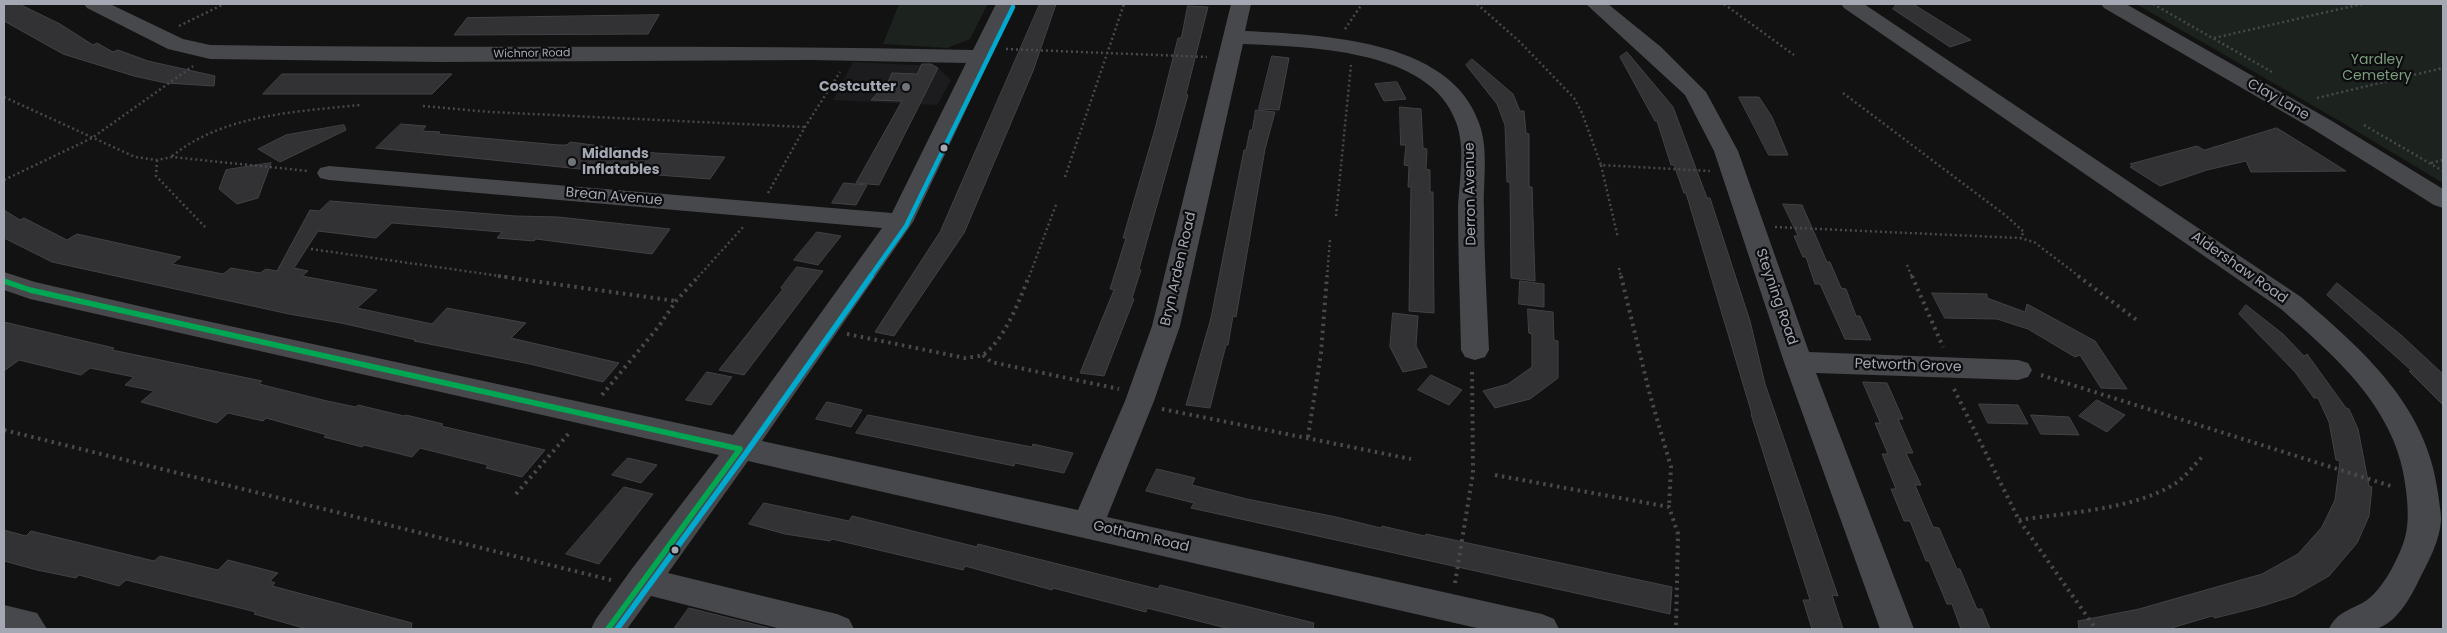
<!DOCTYPE html>
<html>
<head>
<meta charset="utf-8">
<style>
	body { margin:0 }
	#map { position:relative; width:2447px; height:633px; overflow:hidden; background:#121212; font-family:Poppins,sans-serif }
	canvas { display:block }
	.frame { position:absolute; inset:0; border:5px solid #a3a8b3; pointer-events:none }
</style>
</head>
<body>
<div id="map">
<canvas width="2447" height="633"></canvas>
<div class="frame"></div>
</div>
<script>
const ctx = document.querySelector('canvas').getContext('2d');
ctx.lineJoin = 'round';
function fill(path, color) { ctx.fillStyle = color; ctx.fill(path, 'evenodd'); }
function stroke(path, color, width, dash) { ctx.strokeStyle = color; ctx.lineWidth = width; ctx.lineCap = dash ? 'butt' : 'round'; ctx.setLineDash(dash || []); ctx.stroke(path); }
function write(font, color, halo, rows, align = 'center') {
  ctx.font = font + ' Poppins,sans-serif'; ctx.lineWidth = 4.5; ctx.setLineDash([]); ctx.textBaseline = 'middle'; ctx.strokeStyle = halo; ctx.fillStyle = color; for (const [text, x, y, turn = 0] of rows) {
    ctx.save(); ctx.translate(x, y); ctx.rotate((+turn || 0) * Math.PI / 180); ctx.textAlign = isNaN(turn) ? turn : align; if (halo) ctx.strokeText(text, 0, 0); ctx.fillText(text, 0, 0); ctx.restore();
  }
}
fill(new Path2D(`
	M 853,62 L 936,66 L 951,80 L 937,105 L 833,100 Z`), '#1c1c1e');
fill(new Path2D(`
	M 899,4 L 987,5 L 970,39 L 947,48 L 883,44 Z
	M 2136,4 L 2443,4 L 2443,183 L 2343,123 Z`), '#1c221d');
const building = new Path2D(`
	M 4,4 L 19,4 L 60,24 L 93,45 L 97,43 L 113,52 L 118,50 L 148,61 L 215,76 L 214,86 L 166,83 L 134,76 L 63,54 L 4,21 Z
	M 1040,4 L 1056,4 L 1033,71 L 964,233 L 894,336 L 875,332 L 940,232 Z
	M 1897,4 L 1913,4 L 1971,40 L 1950,47 L 1893,9 Z
	M 1188,6 L 1208,7 L 1186,94 L 1188,95 L 1139,269 L 1141,270 L 1132,298 L 1134,299 L 1104,376 L 1080,373 L 1114,290 L 1110,289 L 1126,238 L 1123,238 L 1155,129 L 1178,38 L 1181,38 Z
	M 659,15 L 648,34 L 454,35 L 467,18 Z
	M 1627,52 L 1673,107 L 1707,198 L 1710,198 L 1750,321 L 1765,384 L 1838,596 L 1832,595 L 1843,629 L 1812,629 L 1803,600 L 1810,600 L 1751,414 L 1752,414 L 1686,193 L 1684,193 L 1674,165 L 1671,165 L 1657,121 L 1655,121 L 1620,57 Z
	M 1272,56 L 1289,58 L 1279,110 L 1259,109 Z
	M 1472,59 L 1513,94 L 1520,111 L 1524,111 L 1526,133 L 1529,134 L 1529,187 L 1532,187 L 1535,281 L 1511,278 L 1510,182 L 1507,182 L 1505,125 L 1497,104 L 1466,65 Z
	M 922,64 L 931,64 L 938,68 L 879,185 L 856,183 L 902,101 L 871,100 L 888,82 L 892,73 L 917,74 Z
	M 282,74 L 452,74 L 432,94 L 263,94 Z
	M 1397,82 L 1406,99 L 1384,101 L 1375,84 Z
	M 1739,97 L 1759,97 L 1772,117 L 1788,155 L 1769,155 Z
	M 1400,107 L 1421,109 L 1423,148 L 1427,149 L 1426,169 L 1430,170 L 1430,192 L 1433,192 L 1434,313 L 1409,311 L 1411,187 L 1408,187 L 1409,166 L 1404,165 L 1406,145 L 1401,145 Z
	M 1256,110 L 1275,112 L 1265,149 L 1236,317 L 1233,316 L 1228,345 L 1226,345 L 1210,408 L 1186,405 L 1211,318 L 1244,150 L 1246,150 L 1250,130 L 1252,130 Z
	M 401,124 L 426,126 L 422,131 L 440,132 L 438,134 L 559,145 L 567,145 L 570,142 L 655,153 L 725,157 L 710,179 L 580,169 L 376,148 Z
	M 344,125 L 346,130 L 280,162 L 258,149 L 286,135 Z
	M 2277,128 L 2346,171 L 2251,172 L 2246,161 L 2207,170 L 2160,186 L 2130,167 L 2133,166 L 2130,164 L 2197,146 L 2204,150 Z
	M 271,163 L 258,198 L 237,204 L 219,189 L 226,170 Z
	M 844,183 L 867,185 L 856,205 L 832,203 Z
	M 330,201 L 515,216 L 558,217 L 670,229 L 652,254 L 536,239 L 534,241 L 497,238 L 502,232 L 392,223 L 376,238 L 318,231 L 294,268 L 308,271 L 302,276 L 377,290 L 357,308 L 432,324 L 447,308 L 526,323 L 511,338 L 619,363 L 603,382 L 530,364 L 414,341 L 416,340 L 341,323 L 289,314 L 52,262 L 4,238 L 4,210 L 20,220 L 24,218 L 67,240 L 77,234 L 181,257 L 172,264 L 223,274 L 231,268 L 260,273 L 266,269 L 277,271 L 310,210 L 319,211 Z
	M 1783,204 L 1802,205 L 1827,262 L 1830,262 L 1841,288 L 1846,289 L 1856,316 L 1860,316 L 1871,340 L 1845,339 L 1820,284 L 1815,284 L 1806,257 L 1803,257 L 1794,236 L 1798,236 Z
	M 817,232 L 841,236 L 818,265 L 794,260 Z
	M 797,267 L 823,271 L 744,375 L 719,370 L 783,289 L 781,288 Z
	M 1520,281 L 1544,284 L 1544,307 L 1519,304 Z
	M 2337,283 L 2401,335 L 2443,374 L 2443,405 L 2409,371 L 2412,371 L 2327,295 Z
	M 1932,293 L 1987,294 L 1987,298 L 2025,312 L 2027,304 L 2095,341 L 2127,389 L 2101,388 L 2080,355 L 2075,357 L 2028,329 L 1997,319 L 1945,318 Z
	M 2246,305 L 2283,334 L 2304,356 L 2307,354 L 2346,408 L 2349,409 L 2358,429 L 2369,486 L 2372,487 L 2369,516 L 2357,543 L 2329,576 L 2294,596 L 2259,607 L 2215,618 L 2212,616 L 2168,629 L 2079,629 L 2078,621 L 2139,609 L 2262,574 L 2298,554 L 2322,527 L 2335,500 L 2340,461 L 2336,460 L 2329,422 L 2318,398 L 2314,398 L 2295,372 L 2239,314 Z
	M 1528,309 L 1553,312 L 1554,340 L 1558,341 L 1558,378 L 1530,399 L 1495,408 L 1483,391 L 1508,384 L 1532,367 L 1532,334 L 1529,333 Z
	M 1393,313 L 1418,316 L 1416,346 L 1427,367 L 1403,372 L 1390,347 Z
	M 4,322 L 114,348 L 112,350 L 262,381 L 259,384 L 327,401 L 356,407 L 358,405 L 404,416 L 406,415 L 443,424 L 441,426 L 545,450 L 522,477 L 486,468 L 488,465 L 420,448 L 412,457 L 364,445 L 362,447 L 324,437 L 327,435 L 266,418 L 263,421 L 228,413 L 217,423 L 141,402 L 154,391 L 125,385 L 134,377 L 90,368 L 81,375 L 19,360 L 4,371 Z
	M 707,372 L 732,377 L 711,405 L 686,400 Z
	M 1431,375 L 1462,390 L 1449,405 L 1418,390 Z
	M 1863,382 L 1887,383 L 1903,419 L 1898,419 L 1913,453 L 1906,453 L 1921,485 L 1915,485 L 1933,527 L 1939,528 L 1957,569 L 1960,569 L 1977,609 L 1982,609 L 1990,629 L 1961,629 L 1952,604 L 1947,604 L 1929,561 L 1926,561 L 1910,521 L 1904,521 L 1891,489 L 1896,489 L 1882,454 L 1888,454 L 1875,423 L 1880,423 Z
	M 2097,400 L 2125,415 L 2107,432 L 2079,416 Z
	M 827,402 L 845,406 L 862,410 L 851,427 L 816,419 Z
	M 1979,404 L 2018,405 L 2028,424 L 1988,423 Z
	M 868,415 L 984,438 L 1032,447 L 1033,444 L 1073,453 L 1064,473 L 1015,463 L 1014,466 L 856,433 Z
	M 2031,415 L 2069,417 L 2079,435 L 2041,434 Z
	M 628,458 L 657,465 L 641,483 L 612,475 Z
	M 1157,469 L 1195,478 L 1192,485 L 1247,499 L 1336,517 L 1381,528 L 1382,526 L 1425,536 L 1426,534 L 1672,587 L 1670,614 L 1191,508 L 1194,503 L 1146,491 Z
	M 624,487 L 653,494 L 599,564 L 566,554 Z
	M 764,503 L 849,521 L 852,516 L 977,547 L 978,544 L 1158,589 L 1160,585 L 1314,623 L 1313,629 L 1230,629 L 1147,608 L 1146,612 L 1053,588 L 1052,590 L 965,566 L 963,570 L 832,539 L 830,541 L 785,534 L 749,524 Z
	M 4,530 L 26,536 L 31,531 L 154,561 L 160,556 L 218,570 L 228,560 L 278,573 L 270,581 L 275,583 L 272,586 L 412,623 L 411,629 L 307,629 L 254,614 L 256,612 L 126,580 L 119,586 L 79,575 L 76,578 L 37,570 L 4,561 Z
	M 689,608 L 769,628 L 769,629 L 674,629 Z`);
fill(building, '#323235');
stroke(building, '#424246', 1);
stroke(new Path2D(`
	M 1477,4 L 1520,42 L 1574,98 L 1582,113 L 1601,165 L 1710,171
	M 1724,4 L 1794,55
	M 2153,4 L 2272,72
	M 179,26 L 224,4
	M 1345,29 L 1362,4
	M 2214,38 L 2362,4
	M 1006,49 L 1207,57
	M 1843,93 L 2005,215 L 2024,232 L 2020,238
	M 4,97 L 135,157 L 157,160 L 172,157 L 308,171
	M 2317,98 L 2443,68
	M 423,106 L 490,112 L 805,127
	M 2364,125 L 2443,171
	M 172,156 C 225,114 295,112 360,105
	M 157,160 L 156,176 L 205,227
	M 2431,163 L 2443,160
	M 1601,165 L 1618,238
	M 1065,177 L 1124,4
	M 4,180 L 92,138 L 193,66
	M 768,193 L 805,127 L 840,72
	M 1336,216 L 1351,65
	M 1775,227 L 2020,238 L 2034,242 L 2080,277
	M 311,249 L 507,277
	M 1907,265 L 1912,277
	M 1619,268 L 1621,277
	M 698,277 L 744,226
	M 1029,277 L 1057,202
	M 1327,277 L 1330,240`), '#48494d', 2.5, [2, 3]);
stroke(new Path2D(`
	M 498,276 L 676,301
	M 1621,276 L 1650,395 L 1671,467 L 1669,507
	M 1912,276 L 1943,347
	M 2078,276 L 2138,321
	M 847,334 L 965,358 C 971,357 979,357 984,354 C 1005,339 1020,299 1029,276
	M 983,355 L 991,362 L 1119,389
	M 2041,375 L 2394,487
	M 1954,389 L 2019,520 L 2096,629
	M 602,395 L 659,326 L 676,301 L 699,276
	M 1162,409 L 1411,459
	M 4,430 L 611,580
	M 1308,437 L 1321,353 L 1327,276
	M 1495,475 L 1669,507 L 1678,534 L 1676,629
	M 516,494 L 570,432
	M 2019,520 C 2065,513 2137,509 2176,483 C 2186,476 2194,465 2203,456
	M 1455,583 L 1473,473 L 1472,371`), '#48494d', 4, [2.5, 4.5]);
fill(new Path2D(`
	M 84,4 L 110,4 L 183,39 L 210,45 C 464,49 718,44 973,50 L 996,4 L 1016,4 L 913,222 L 762,441 L 1078,510 L 1125,401 L 1152,326 L 1231,4 L 1251,4 L 1245,31 C 1319,35 1450,38 1479,123 C 1489,150 1483,181 1484,209 C 1484,256 1487,303 1489,350 L 1485,357 L 1475,360 L 1465,357 L 1461,350 C 1460,303 1458,256 1458,209 C 1459,181 1466,149 1456,122 C 1430,48 1306,47 1243,44 L 1180,326 L 1154,401 L 1107,517 L 1542,614 L 1554,619 L 1559,629 L 1481,629 L 748,461 L 668,573 L 837,614 L 849,619 L 854,629 L 781,629 L 651,596 L 627,629 L 591,629 L 596,619 L 631,570 L 719,455 L 30,299 L 4,290 L 4,272 L 35,282 L 165,312 L 733,435 L 882,228 L 329,180 L 320,178 L 317,173 L 320,168 L 329,166 L 892,213 L 966,63 L 812,60 L 440,62 L 210,59 L 168,49 L 87,8 Z
	M 1586,4 L 1608,4 L 1661,47 L 1706,92 L 1738,151 L 1809,352 L 2018,360 L 2028,363 L 2032,370 L 2028,377 L 2018,380 L 1816,373 L 1914,629 L 1880,629 L 1784,362 L 1714,151 L 1685,95 Z
	M 1841,4 L 1864,4 L 2301,297 C 2364,351 2427,406 2438,493 C 2439,502 2441,511 2441,520 C 2440,541 2428,562 2419,580 C 2411,597 2395,626 2374,629 C 2361,632 2342,630 2329,629 C 2337,611 2352,610 2367,600 C 2376,594 2386,579 2391,570 C 2408,539 2410,525 2406,490 C 2398,410 2338,359 2281,309 L 1844,8 Z
	M 2101,4 L 2126,4 L 2332,121 L 2443,189 L 2443,208 L 2434,205 L 2316,131 L 2104,8 Z
	M 4,605 L 37,613 L 47,629 L 4,629 Z`), '#47484b');
stroke(new Path2D(`
	M 4,281 L 30,290 L 740,449 L 608,629`), '#00a651', 5.5);
stroke(new Path2D(`
	M 870,277 L 906,226 L 1013,7`), '#00a9ce', 4.5);
stroke(new Path2D(`
	M 617,629 L 746,453 L 871,276`), '#00a9ce', 5.5);
for (const [x, y, r, color] of [
	[906,87,5,"#70747b"],
	[944,148,4.5,"#a3a8b3"],
	[572,162,5,"#70747b"],
	[675,550,4.5,"#a3a8b3"]
]) { const dot = new Path2D(); dot.arc(x, y, r, 0, 2 * Math.PI); ctx.fillStyle = color; ctx.fill(dot); stroke(dot, '#0c0c0e', 2); }
write('11px', '#a3a8b3', '#0c0c0e', [
	["Wichnor Road",532,54,-1]
]);
write('14px', '#7b9d7e', '#0c0c0e', [
	["Yardley",2377,60],
	["Cemetery",2377,76]
]);
write('bold 14px', '#a3a8b3', '#0c0c0e', [
	["Costcutter",896,87],
	["Midlands",582,154,"left"],
	["Inflatables",582,170,"left"]
], 'right');
write('14px', '#a3a8b3', '#0c0c0e', [
	["Clay Lane",2278,100,30],
	["Derron Avenue",1471,194,-91],
	["Brean Avenue",614,197,5],
	["Aldershaw Road",2239,268,35],
	["Bryn Arden Road",1179,269,-77],
	["Steyning Road",1776,297,71],
	["Petworth Grove",1908,366,2],
	["Gotham Road",1141,537,13]
]);
</script>
</body>
</html>
